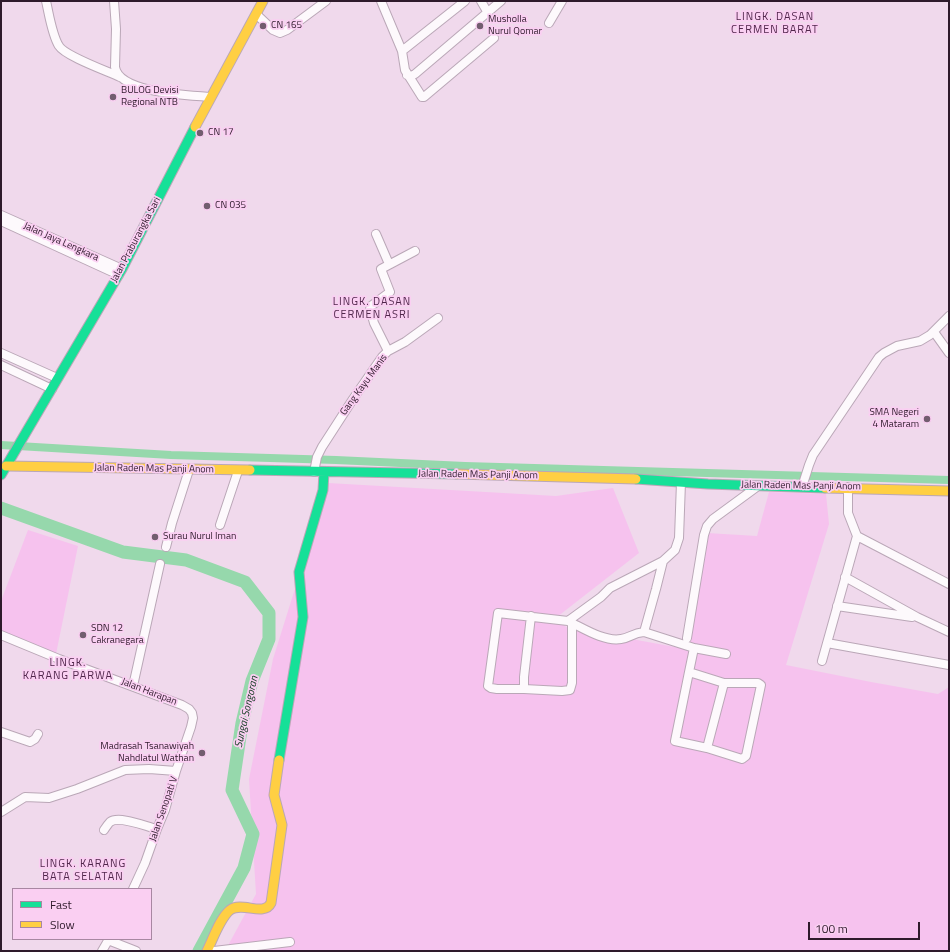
<!DOCTYPE html>
<html>
<head>
<meta charset="utf-8">
<style>
	body { margin:0 }
	#map { position:relative; width:950px; height:952px; overflow:hidden; background:#f0d9ec; font-family:"Titillium Web",sans-serif }
	canvas { display:block }
	.frame { position:absolute; inset:0; border:2px solid #2e1a2b; pointer-events:none }
	.legend { position:absolute; left:12px; top:888px; width:140px; height:52px; box-sizing:border-box; background:#facff2; border:1px solid #a887a2; margin:0; padding:5px 7px; list-style:none; font-size:12px; color:#2e1a2b }
	.legend li { display:flex; align-items:center; gap:8px; height:20px }
	.legend b { width:20px; border:1px solid #a887a2 }
	.scale { position:absolute; left:808px; top:922px; width:112px; height:18px; box-sizing:border-box; border:2px solid #2e1a2b; border-top:0; padding-left:5px; font-size:12px; line-height:14px; white-space:nowrap; color:#2e1a2b; -webkit-text-stroke:3px #facff2; paint-order:stroke }
</style>
</head>
<body>
<div id="map">
<canvas width="950" height="952"></canvas>
<div class="frame"></div>
<ul class="legend">
<li><b style="height:5px;background:#16e098"></b>Fast</li>
<li><b style="height:5px;background:#ffcf43"></b>Slow</li>
</ul>
<div class="scale">100 m</div>
</div>
<script>
const ctx = document.querySelector('canvas').getContext('2d');
ctx.lineJoin = 'round';
function fill(path, color) { ctx.fillStyle = color; ctx.fill(path, 'evenodd'); }
function stroke(path, color, width, dash) { ctx.strokeStyle = color; ctx.lineWidth = width; ctx.lineCap = dash ? 'butt' : 'round'; ctx.setLineDash(dash || []); ctx.stroke(path); }
function write(font, color, halo, rows, align = 'center') {
  ctx.font = font + ' "Titillium Web",sans-serif'; ctx.lineWidth = 3.5; ctx.setLineDash([]); ctx.textBaseline = 'middle'; ctx.strokeStyle = halo; ctx.fillStyle = color; for (const [text, x, y, turn = 0] of rows) {
    ctx.save(); ctx.translate(x, y); ctx.rotate((+turn || 0) * Math.PI / 180); ctx.textAlign = isNaN(turn) ? turn : align; if (halo) ctx.strokeText(text, 0, 0); ctx.fillText(text, 0, 0); ctx.restore();
  }
}
fill(new Path2D(`
	M 328,483 L 556,496 L 613,488 L 639,553 L 557,617 L 566,627 L 686,649 L 687,608 L 707,533 L 757,536 L 769,492 L 826,494 L 829,524 L 786,665 L 871,682 L 938,694 L 949,687 L 949,951 L 225,951 L 256,894 L 249,779 L 273,659 Z
	M 28,530 L 78,546 L 56,654 L 1,632 L 1,601 Z`), '#f6c2ee');
stroke(new Path2D(`
	M 1,445 L 171,455 L 336,460 L 465,466 L 949,480`), '#96d8ac', 8);
stroke(new Path2D(`
	M 1,508 L 123,552 L 186,560 L 245,582 L 269,613 L 269,639 L 252,681 L 242,723 L 232,790 L 253,834 L 244,868 L 199,951`), '#96d8ac', 13);
const street = new Path2D(`
	M 46,1 C 49,14 52,35 59,46 C 65,56 107,71 120,77
	M 114,1 L 116,29 L 115,67 C 119,93 189,95 210,97
	M 381,1 L 402,51 L 405,70 L 422,97 L 424,97 L 494,38
	M 481,1 L 488,13
	M 256,14 L 273,30 L 280,33 L 287,30 L 326,1
	M 549,23 L 562,1
	M 402,51 L 465,1
	M 407,75 L 411,76 L 415,74 L 501,1
	M 1,215 L 122,269
	M 1,221 L 119,275
	M 376,234 L 389,264
	M 934,332 L 949,353
	M 388,351 L 374,323 L 370,309 L 371,306 L 390,292 L 381,269 L 415,251
	M 1,353 L 57,378
	M 1,365 L 52,389
	M 314,472 L 317,457 L 322,447 L 353,399 L 382,357 L 388,351 L 405,342 L 438,318
	M 802,487 L 809,465 L 813,455 L 879,357 L 884,353 L 897,346 L 920,341 L 930,335 L 949,316
	M 848,487 L 848,513 L 857,536 L 949,584
	M 220,525 L 238,471
	M 166,547 L 172,523 L 189,470
	M 845,577 L 917,617 L 949,632
	M 837,606 L 912,617
	M 568,621 L 601,597 L 610,588 L 663,561 L 675,550 L 679,538 L 681,482
	M 572,623 L 572,683 L 570,690 L 562,691 L 524,689 L 497,689 L 491,688 L 488,686 L 498,613 L 568,621 C 583,628 604,642 621,639 C 630,638 632,633 644,632 L 694,648 L 726,654
	M 644,632 L 656,589 L 663,561
	M 1,635 L 59,659 L 182,705 L 189,709 L 192,713 L 193,718 L 191,727 L 176,771 L 165,810 L 157,829 L 145,863 L 133,889
	M 687,638 L 704,535 L 707,526 L 713,519 L 758,486
	M 827,643 L 949,665
	M 822,661 L 857,536
	M 689,672 L 675,741 L 707,748 L 742,759 L 746,756 L 761,685 L 758,683 L 724,683 L 689,672 L 694,648
	M 133,686 L 160,564
	M 524,689 L 524,677 L 531,616
	M 1,732 L 30,742 L 35,739 L 38,734
	M 707,748 L 724,683
	M 1,812 L 25,797 L 49,798 L 77,789 L 125,770 L 149,769 L 176,771
	M 104,830 C 106,827 108,824 110,822 C 119,815 147,827 157,829
	M 108,940 L 136,951
	M 102,951 L 109,939
	M 214,951 L 290,942`);
const fast = new Path2D(`
	M 250,470 L 456,474
	M 1,475 L 122,269 L 195,127
	M 636,479 L 708,484 L 825,488
	M 279,760 L 303,617 L 299,572 L 323,490 L 324,472`);
const slow = new Path2D(`
	M 195,127 L 263,1
	M 6,466 L 250,470
	M 456,474 L 636,479
	M 825,488 L 949,491
	M 207,951 C 213,939 220,918 230,910 C 242,901 264,917 271,903 L 282,825 L 274,795 L 279,760`);
stroke(street, '#baa7b7', 10);
stroke(fast, '#baa7b7', 11);
stroke(slow, '#baa7b7', 11);
stroke(street, '#fdf9fc', 8);
stroke(fast, '#16e098', 9);
stroke(slow, '#ffcf43', 9);
for (const [x, y, r, color] of [
	[263,26,4,"#725d6f"],
	[480,26,4,"#725d6f"],
	[113,97,4,"#725d6f"],
	[200,133,4,"#725d6f"],
	[207,206,4,"#725d6f"],
	[927,419,4,"#725d6f"],
	[155,537,4,"#725d6f"],
	[83,635,4,"#725d6f"],
	[202,753,4,"#725d6f"]
]) { const dot = new Path2D(); dot.arc(x, y, r, 0, 2 * Math.PI); ctx.fillStyle = color; ctx.fill(dot); stroke(dot, '#facff2', 1.5); }
write('10px', '#2e1a2b', '#facff2', [
	["Musholla",488,20],
	["Nurul Qomar",488,32],
	["CN 165",271,26],
	["BULOG Devisi",121,91],
	["Regional NTB",121,103],
	["CN 17",208,133],
	["CN 035",215,206],
	["SMA Negeri",919,413,"right"],
	["4 Mataram",919,425,"right"],
	["Surau Nurul Iman",163,537],
	["SDN 12",91,629],
	["Cakranegara",91,641],
	["Madrasah Tsanawiyah",194,747,"right"],
	["Nahdlatul Wathan",194,759,"right"]
], 'left');
write('10px', '#2e1a2b', '#facff2', [
	["Jalan Praburangka Sari",136,240,-62],
	["Jalan Jaya Lengkara",61,242,24],
	["Gang Kayu Manis",364,385,-54],
	["Jalan Raden Mas Panji Anom",154,469,1],
	["Jalan Raden Mas Panji Anom",478,475,1],
	["Jalan Raden Mas Panji Anom",801,486,1],
	["Jalan Harapan",149,692,21],
	["Jalan Senopati V",164,809,-71]
]);
ctx.letterSpacing = '1px';
write('11px', '#50264b', '#facff2', [
	["LINGK. DASAN",775,17],
	["CERMEN BARAT",775,30],
	["LINGK. DASAN",372,302],
	["CERMEN ASRI",372,315],
	["LINGK.",68,663],
	["KARANG PARWA",68,676],
	["LINGK. KARANG",83,864],
	["BATA SELATAN",83,877]
]);
ctx.letterSpacing = '0px';
write('italic 11px', '#133d22', '#facff2', [
	["Sungai Songoran",247,712,-77]
]);
</script>
</body>
</html>
